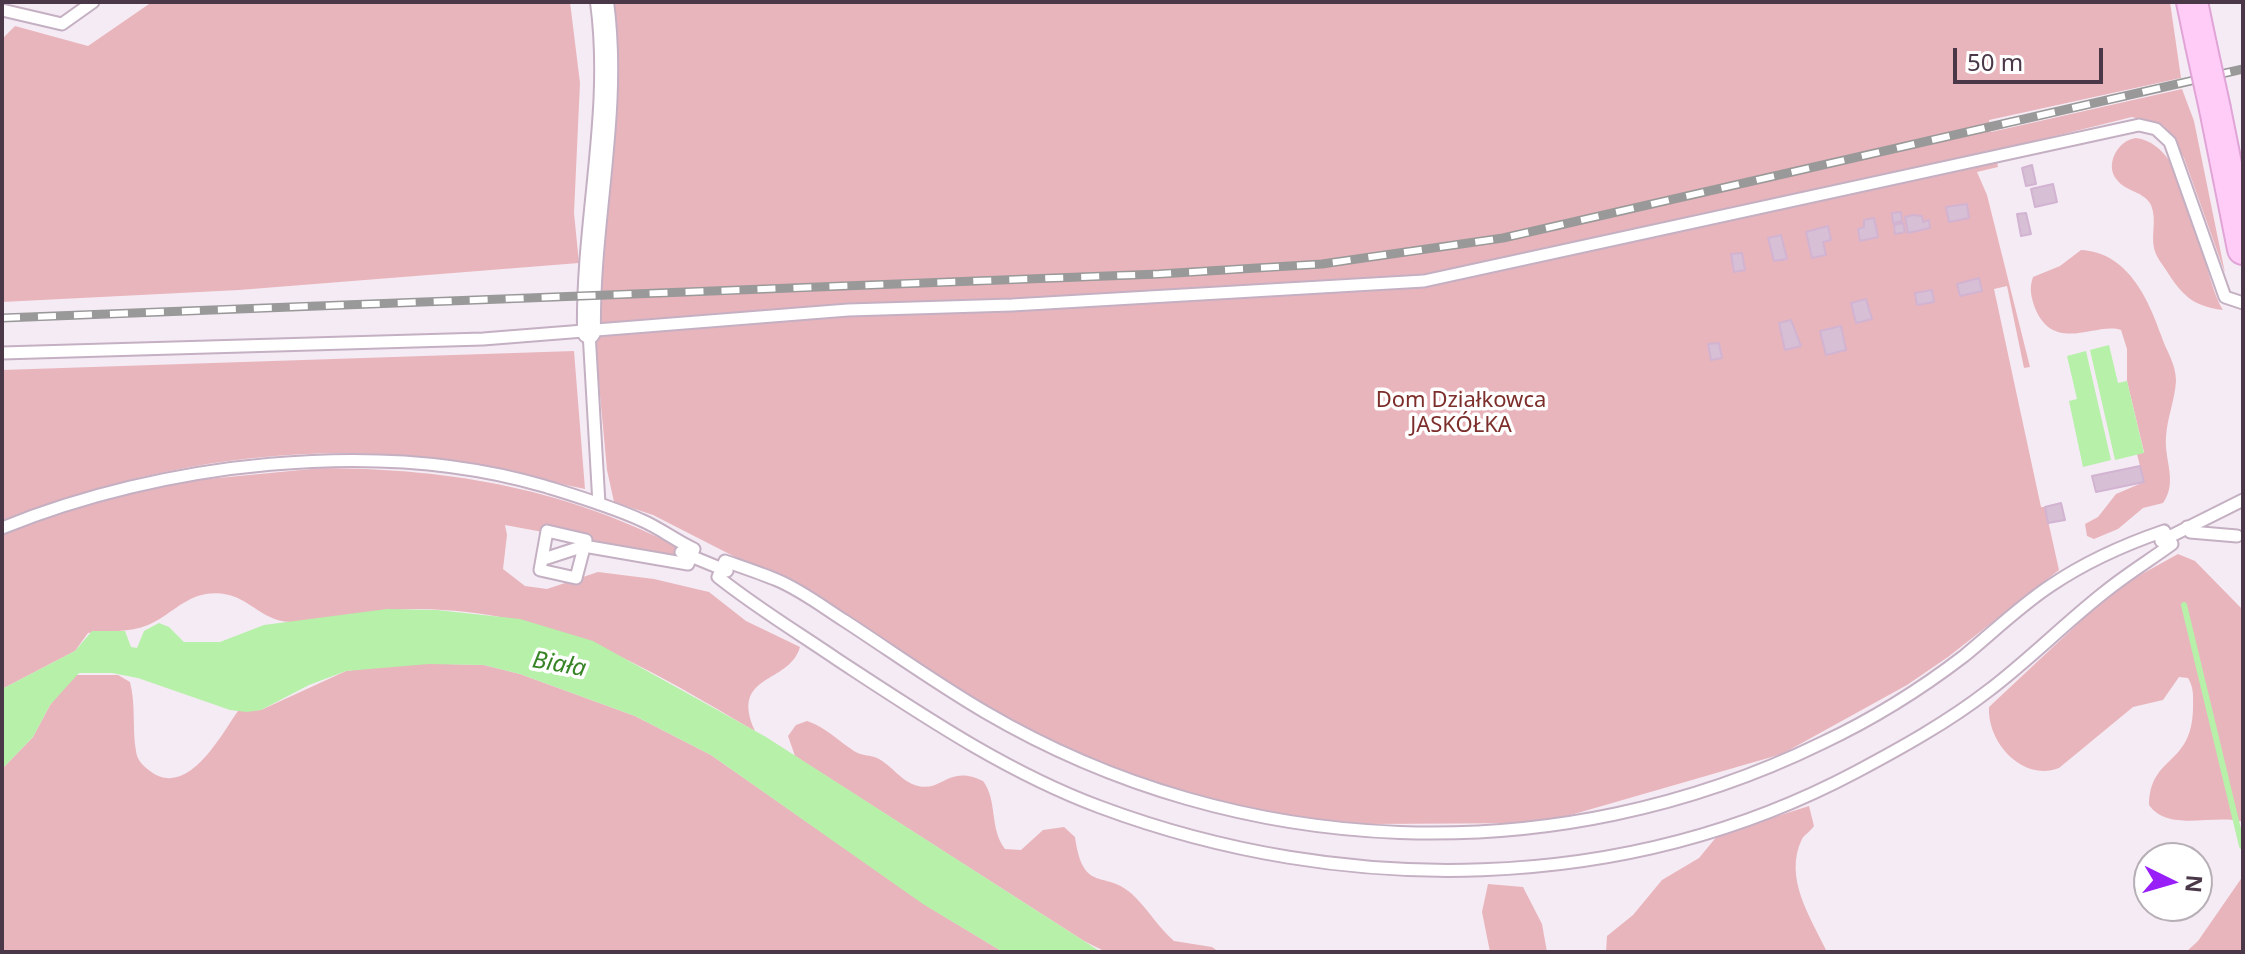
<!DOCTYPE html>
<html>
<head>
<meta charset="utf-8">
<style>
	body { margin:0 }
	#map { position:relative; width:2245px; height:954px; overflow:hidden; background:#f5ebf4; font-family:"Noto Sans",sans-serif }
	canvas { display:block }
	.frame { position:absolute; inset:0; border:4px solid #4a3849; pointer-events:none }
	.north { position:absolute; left:2133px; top:842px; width:80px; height:80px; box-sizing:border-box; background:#fff; border:2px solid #b7afb6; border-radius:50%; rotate:95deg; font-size:22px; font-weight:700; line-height:32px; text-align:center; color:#4a3849 }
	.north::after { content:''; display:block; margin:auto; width:28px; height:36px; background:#991ff8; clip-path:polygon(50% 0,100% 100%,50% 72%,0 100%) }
	.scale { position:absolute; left:1953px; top:48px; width:150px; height:36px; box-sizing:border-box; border:4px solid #4a3849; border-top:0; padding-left:10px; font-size:24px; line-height:28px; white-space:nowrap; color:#4a3849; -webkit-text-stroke:6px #fff; paint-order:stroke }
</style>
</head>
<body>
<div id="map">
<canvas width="2245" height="954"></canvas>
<div class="frame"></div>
<div class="north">N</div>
<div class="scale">50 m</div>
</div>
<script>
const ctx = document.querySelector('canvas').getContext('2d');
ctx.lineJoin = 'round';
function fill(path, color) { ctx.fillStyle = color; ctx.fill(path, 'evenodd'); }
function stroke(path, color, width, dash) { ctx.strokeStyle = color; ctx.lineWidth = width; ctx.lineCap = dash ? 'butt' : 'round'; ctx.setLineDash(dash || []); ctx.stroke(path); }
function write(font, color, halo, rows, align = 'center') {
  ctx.font = font + ' "Noto Sans",sans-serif'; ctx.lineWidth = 7; ctx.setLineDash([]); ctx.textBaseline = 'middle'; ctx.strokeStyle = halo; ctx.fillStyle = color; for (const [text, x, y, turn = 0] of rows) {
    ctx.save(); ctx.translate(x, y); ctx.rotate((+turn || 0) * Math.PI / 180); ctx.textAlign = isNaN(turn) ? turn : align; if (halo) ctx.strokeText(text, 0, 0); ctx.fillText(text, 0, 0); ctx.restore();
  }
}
fill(new Path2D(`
	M 152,2 L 570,2 L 580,83 L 574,213 L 579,263 L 239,290 L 2,302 L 2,39 L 15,26 L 88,46 Z
	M 610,2 L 2170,2 L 2181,78 L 1989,120 L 1991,132 L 2182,89 L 2194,121 L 2225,273 L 2184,158 L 2164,126 L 2132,117 L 1995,151 L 1998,167 L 1977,172 L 1987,195 L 2030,367 L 2024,368 L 2007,286 L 1994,289 L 2041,507 L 2045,507 L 2059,570 L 1948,657 L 1907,685 L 1782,754 L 1543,823 L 1371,824 L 1284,816 L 1231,806 L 1142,780 L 1036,734 L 967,694 L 795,581 L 745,562 L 653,515 L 614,502 L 607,470 L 595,341 L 599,340 L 601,315 L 597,301 L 602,300 L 603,291 L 597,291 Z
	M 2136,138 C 2194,146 2198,268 2223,310 C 2192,306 2182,295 2166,270 C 2161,262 2156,257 2154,248 C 2151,234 2157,220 2151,205 C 2144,191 2126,192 2117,180 C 2104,165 2118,140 2136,138 Z
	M 2081,250 C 2127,252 2148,298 2161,335 C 2166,351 2176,363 2176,381 C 2175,400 2167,418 2166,437 C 2164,460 2178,482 2163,503 L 2143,508 L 2118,529 L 2094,539 L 2087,536 L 2085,524 L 2098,517 L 2116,494 L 2144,482 L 2137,454 L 2144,452 L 2127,381 L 2127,349 L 2121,330 C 2097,321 2054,355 2035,308 C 2031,297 2029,288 2033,277 L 2060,266 Z
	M 574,351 L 585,489 C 526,477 466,461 406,456 C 269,444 129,471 2,521 L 2,370 Z
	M 322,468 C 456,469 567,489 686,551 L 683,558 L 505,525 L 507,535 L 503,569 L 525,586 L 547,589 L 598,572 L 654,579 L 709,592 L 746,621 L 800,647 C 789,685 729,673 755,731 C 638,663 557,611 417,609 C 374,609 332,623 290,622 C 257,621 246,588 206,594 C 183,598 169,616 148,625 C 130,633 107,630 88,633 L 75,651 L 2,689 L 2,534 L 44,517 L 176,482 Z
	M 2178,554 L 2195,561 L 2243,610 L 2243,822 C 2215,813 2169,833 2149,805 C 2150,754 2192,767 2193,708 C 2193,696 2194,688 2188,678 L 2179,677 L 2163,700 L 2133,707 L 2059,768 C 2023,782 1987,743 1989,707 L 2102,601 L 2122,585 Z
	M 406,663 L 484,665 L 520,674 L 635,716 L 711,755 L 927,906 L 1003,952 L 2,952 L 2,769 L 33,737 L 50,705 L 74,675 L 118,675 L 130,682 C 136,705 132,728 136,751 C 137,760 143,766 150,771 C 188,800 222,733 238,711 L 261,710 L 346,671 Z
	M 807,721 C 827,728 837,740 854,751 C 861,756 870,755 877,758 C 893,766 900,781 918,786 C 942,792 949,764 983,781 C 998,801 989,828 1005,849 L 1021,850 L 1043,830 L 1064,827 L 1075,837 C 1083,895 1105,869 1132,894 C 1147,908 1158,927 1174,941 L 1212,947 L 1219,952 L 1106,952 L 1084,941 L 795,756 L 788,736 L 796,725 Z
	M 1809,806 L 1814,826 C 1811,831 1804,835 1802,839 C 1783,878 1811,918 1827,952 L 1606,952 L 1607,936 L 1633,915 L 1662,880 L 1699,858 L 1718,835 Z
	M 2243,876 L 2243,952 L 2186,952 L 2198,941 Z
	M 1488,884 L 1523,887 L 1542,924 L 1547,952 L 1490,952 L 1482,912 Z`), '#e9b5bc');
fill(new Path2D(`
	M 2109,345 L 2118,383 L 2127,381 L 2144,453 L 2115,460 L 2090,350 Z
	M 2086,351 L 2111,460 L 2083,467 L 2069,401 L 2077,399 L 2067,356 Z
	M 387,609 L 437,610 L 520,619 L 593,641 L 766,737 L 1101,952 L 1003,952 L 923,904 L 711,755 L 635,716 L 520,674 L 484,665 L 429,664 L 346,671 L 309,685 L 261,710 L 247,712 L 230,710 L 138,678 L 112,673 L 79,673 L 50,705 L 33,737 L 2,769 L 2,689 L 75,651 L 92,631 L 125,631 L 131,647 L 137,648 L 144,631 L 159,623 L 169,627 L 184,642 L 220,642 L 264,625 Z`), '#b6f0a9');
stroke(new Path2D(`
	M 2184,605 L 2242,846`), '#b6f0a9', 6);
const building = new Path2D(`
	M 2032,165 L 2036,184 L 2026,186 L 2022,168 Z
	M 2053,184 L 2057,202 L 2035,207 L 2031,189 Z
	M 1967,204 L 1969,218 L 1949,222 L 1946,207 Z
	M 1901,212 L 1902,221 L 1893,223 L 1892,213 Z
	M 2026,213 L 2031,234 L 2021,236 L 2017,214 Z
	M 1913,215 L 1922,216 L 1923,222 L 1929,220 L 1930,228 L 1908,233 L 1905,217 Z
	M 1874,218 L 1878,237 L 1860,241 L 1858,229 L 1864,227 L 1864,220 Z
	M 1903,223 L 1905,232 L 1895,234 L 1894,225 Z
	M 1828,226 L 1831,240 L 1823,242 L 1826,255 L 1812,258 L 1806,232 Z
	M 1781,235 L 1787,259 L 1774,261 L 1768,238 Z
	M 1742,253 L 1745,270 L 1734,272 L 1731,254 Z
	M 1979,278 L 1982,291 L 1960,296 L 1957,284 Z
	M 1932,290 L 1934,302 L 1917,305 L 1915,293 Z
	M 1866,299 L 1872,319 L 1856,323 L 1851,303 Z
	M 1791,320 L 1801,346 L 1785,350 L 1779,323 Z
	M 1841,326 L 1846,350 L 1826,355 L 1820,331 Z
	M 1719,343 L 1722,358 L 1711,360 L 1708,344 Z
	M 2140,466 L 2144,482 L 2096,492 L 2092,476 Z
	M 2061,503 L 2065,520 L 2048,523 L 2045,507 Z`);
fill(building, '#d7c0d6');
stroke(building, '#d2b3d1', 2);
const service = new Path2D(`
	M 2,10 L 62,24 L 93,2
	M 589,332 L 599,504
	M 2,353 L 483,339 L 848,310 L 1012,305 L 1424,281 L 2139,125 L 2156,129 L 2170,142 L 2225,297 L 2243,303
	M 2187,527 L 2190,532 L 2237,536
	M 2,528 C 161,463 377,437 544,486 C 576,496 610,506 641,520 C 660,528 676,541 694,549 L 688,564 L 584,546 L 547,558
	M 547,531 L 586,540 L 576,578 L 540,570 Z
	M 2164,531 L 2172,544 C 2150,560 2127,574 2106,591 C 2065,623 2029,660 1988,691 C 1948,722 1901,748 1856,772 C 1624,895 1344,898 1100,807 C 1006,772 922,715 838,660 C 797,632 757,608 718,577 L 725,561 C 742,567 760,573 777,580 C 801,590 823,607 845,621 C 891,651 937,684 985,712 C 1241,862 1556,873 1822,743 C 1871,720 1921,689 1964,656 C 1992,633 2020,606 2050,586 C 2084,563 2126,544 2164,531 Z
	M 2161,541 L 2243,500
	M 681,552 L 727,571`);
const minor = new Path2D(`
	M 589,332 C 587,222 617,112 602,2`);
const secondary = new Path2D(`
	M 2192,2 L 2201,45
	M 2215,109 L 2243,249`);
stroke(service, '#c4b0c2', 15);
stroke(minor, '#c4b0c2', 26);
stroke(secondary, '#e0a4d7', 34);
stroke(service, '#fff', 11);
stroke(minor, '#fff', 22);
stroke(secondary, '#feccf6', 30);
const rail = new Path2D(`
	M 2,318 L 1159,274 L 1322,264 L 1503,238 L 2243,69`);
stroke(rail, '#999', 9);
stroke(rail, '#fff', 6, [18]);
const secondaryBridge = new Path2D(`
	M 2201,45 L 2215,109`);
stroke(secondaryBridge, '#e0a4d7', 34, []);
stroke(secondaryBridge, '#feccf6', 30);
write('22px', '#7c2e2b', '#fff', [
	["Dom Działkowca",1461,401],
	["JASKÓŁKA",1461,426]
]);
write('italic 24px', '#378427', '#fff', [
	["Biała",559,665,10]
]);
</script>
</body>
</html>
